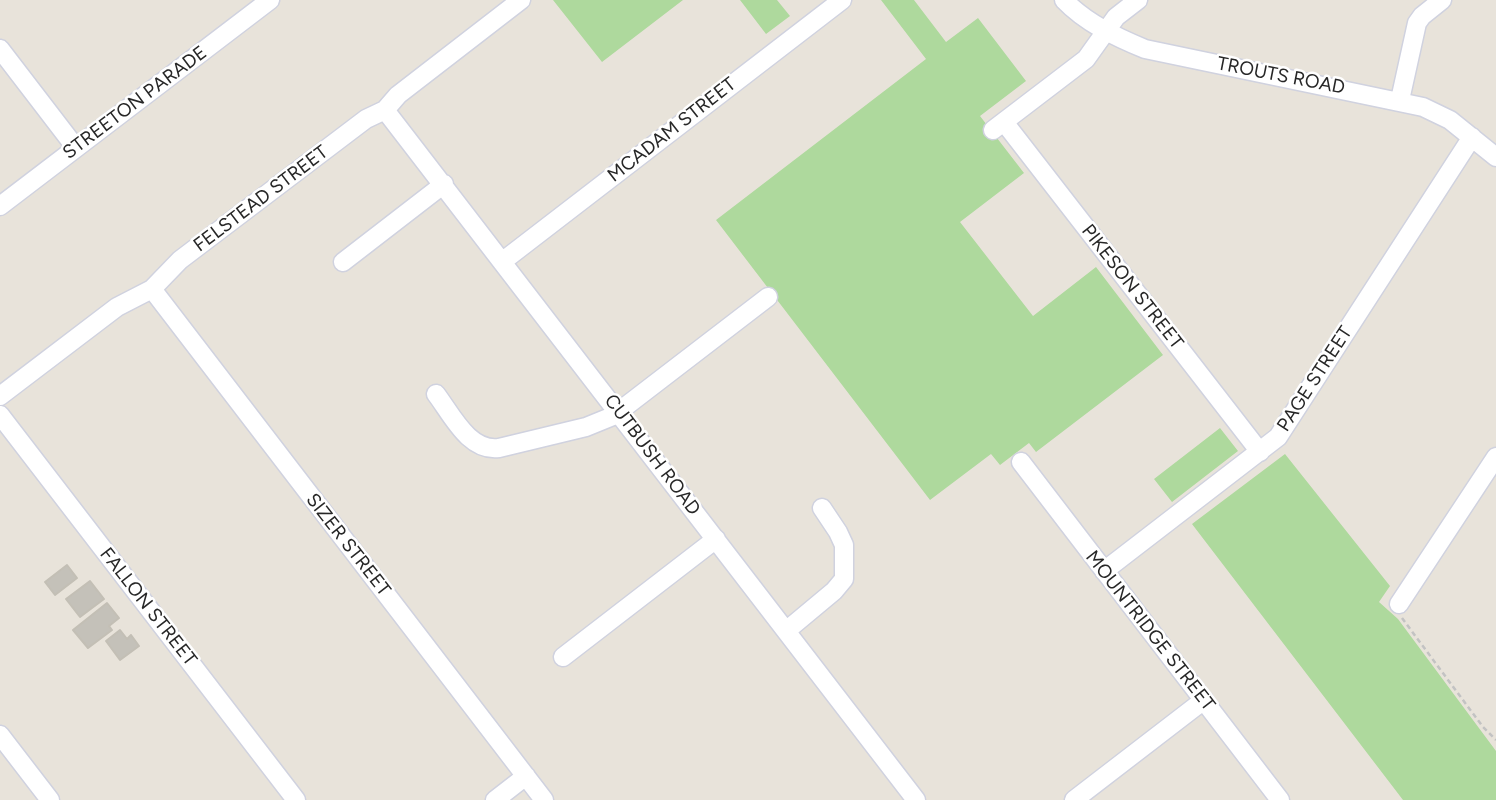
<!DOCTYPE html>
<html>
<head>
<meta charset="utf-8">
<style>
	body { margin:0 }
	canvas { display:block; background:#e8e3da }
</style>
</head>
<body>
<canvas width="1496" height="800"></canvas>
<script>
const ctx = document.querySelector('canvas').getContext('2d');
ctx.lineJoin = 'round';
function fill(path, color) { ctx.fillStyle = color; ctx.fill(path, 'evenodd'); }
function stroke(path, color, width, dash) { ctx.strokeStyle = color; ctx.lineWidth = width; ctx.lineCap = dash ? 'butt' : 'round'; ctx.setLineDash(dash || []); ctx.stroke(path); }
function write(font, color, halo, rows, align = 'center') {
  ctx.font = font + ' Figtree,sans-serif'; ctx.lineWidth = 5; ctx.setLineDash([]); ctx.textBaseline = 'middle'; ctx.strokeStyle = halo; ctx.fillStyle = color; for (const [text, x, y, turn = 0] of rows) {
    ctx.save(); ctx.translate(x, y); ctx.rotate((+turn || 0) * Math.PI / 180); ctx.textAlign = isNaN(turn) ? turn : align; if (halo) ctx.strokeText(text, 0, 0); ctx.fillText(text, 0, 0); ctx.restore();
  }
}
fill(new Path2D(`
	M 553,0 L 683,0 L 602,62 Z
	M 740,0 L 777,0 L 790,16 L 766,34 Z
	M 881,0 L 914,0 L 946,42 L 978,18 L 1026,81 L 980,116 L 1024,173 L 960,222 L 1033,316 L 1096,267 L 1163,355 L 1036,452 L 1029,443 L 1000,465 L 991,454 L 930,500 L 716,220 L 926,59 Z
	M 1220,428 L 1238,451 L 1172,502 L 1154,479 Z
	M 1285,454 L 1390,586 L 1379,602 L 1398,619 L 1496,751 L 1496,800 L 1403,800 L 1192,524 Z`), '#aed99d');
const building = new Path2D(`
	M 67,565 L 77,578 L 55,595 L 45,582 Z
	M 90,581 L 104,599 L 80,617 L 66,599 Z
	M 107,603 L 119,618 L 109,626 L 112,630 L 88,648 L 73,630 Z
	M 120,630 L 127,639 L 131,635 L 139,646 L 120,660 L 106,641 Z`);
fill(building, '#c4c1b9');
stroke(building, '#c3bfb5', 2);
const minor = new Path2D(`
	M 1064,0 C 1086,23 1116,37 1145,49 L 1423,107 L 1450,120 L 1496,157
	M 0,49 L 76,148
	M 1400,100 L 1417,23 L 1422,16 L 1442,0
	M 385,110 L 916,800
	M 1004,122 L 1260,452
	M 993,130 L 1086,59 L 1116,17 L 1138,0
	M 0,206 L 270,0
	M 503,261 L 842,0
	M 343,262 L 444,184
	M 152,289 L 544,800
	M 436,394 C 452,415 469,452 499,448 L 586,427 L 613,416 L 768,297
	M 0,396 L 117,307 L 152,289 L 180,260 L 366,119 L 385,110 L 398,95 L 521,0
	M 0,415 L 296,800
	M 1021,462 L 1280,800
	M 1104,571 L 1278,437 L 1472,137
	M 1399,604 L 1496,457
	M 786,631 L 834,591 L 844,579 L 844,545 L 838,532 L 822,508
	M 563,657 L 716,539
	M 0,735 L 50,800
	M 495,800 L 526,776
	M 1074,800 L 1204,700`);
stroke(minor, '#d0d2df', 21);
stroke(new Path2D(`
	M 1402,618 L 1483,727 L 1496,740`), '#c3c3c3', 2.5, [5, 3.5]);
stroke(minor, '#fff', 18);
write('19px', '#272727', '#fff', [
	["TROUTS ROAD",1281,76,11],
	["STREETON PARADE",135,103,-37],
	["MCADAM STREET",672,130,-38],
	["FELSTEAD STREET",261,199,-37],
	["PIKESON STREET",1132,287,52],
	["PAGE STREET",1315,379,-57],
	["CUTBUSH ROAD",652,455,53],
	["SIZER STREET",348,545,52],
	["FALLON STREET",148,607,52],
	["MOUNTRIDGE STREET",1150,631,52]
]);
</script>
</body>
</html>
